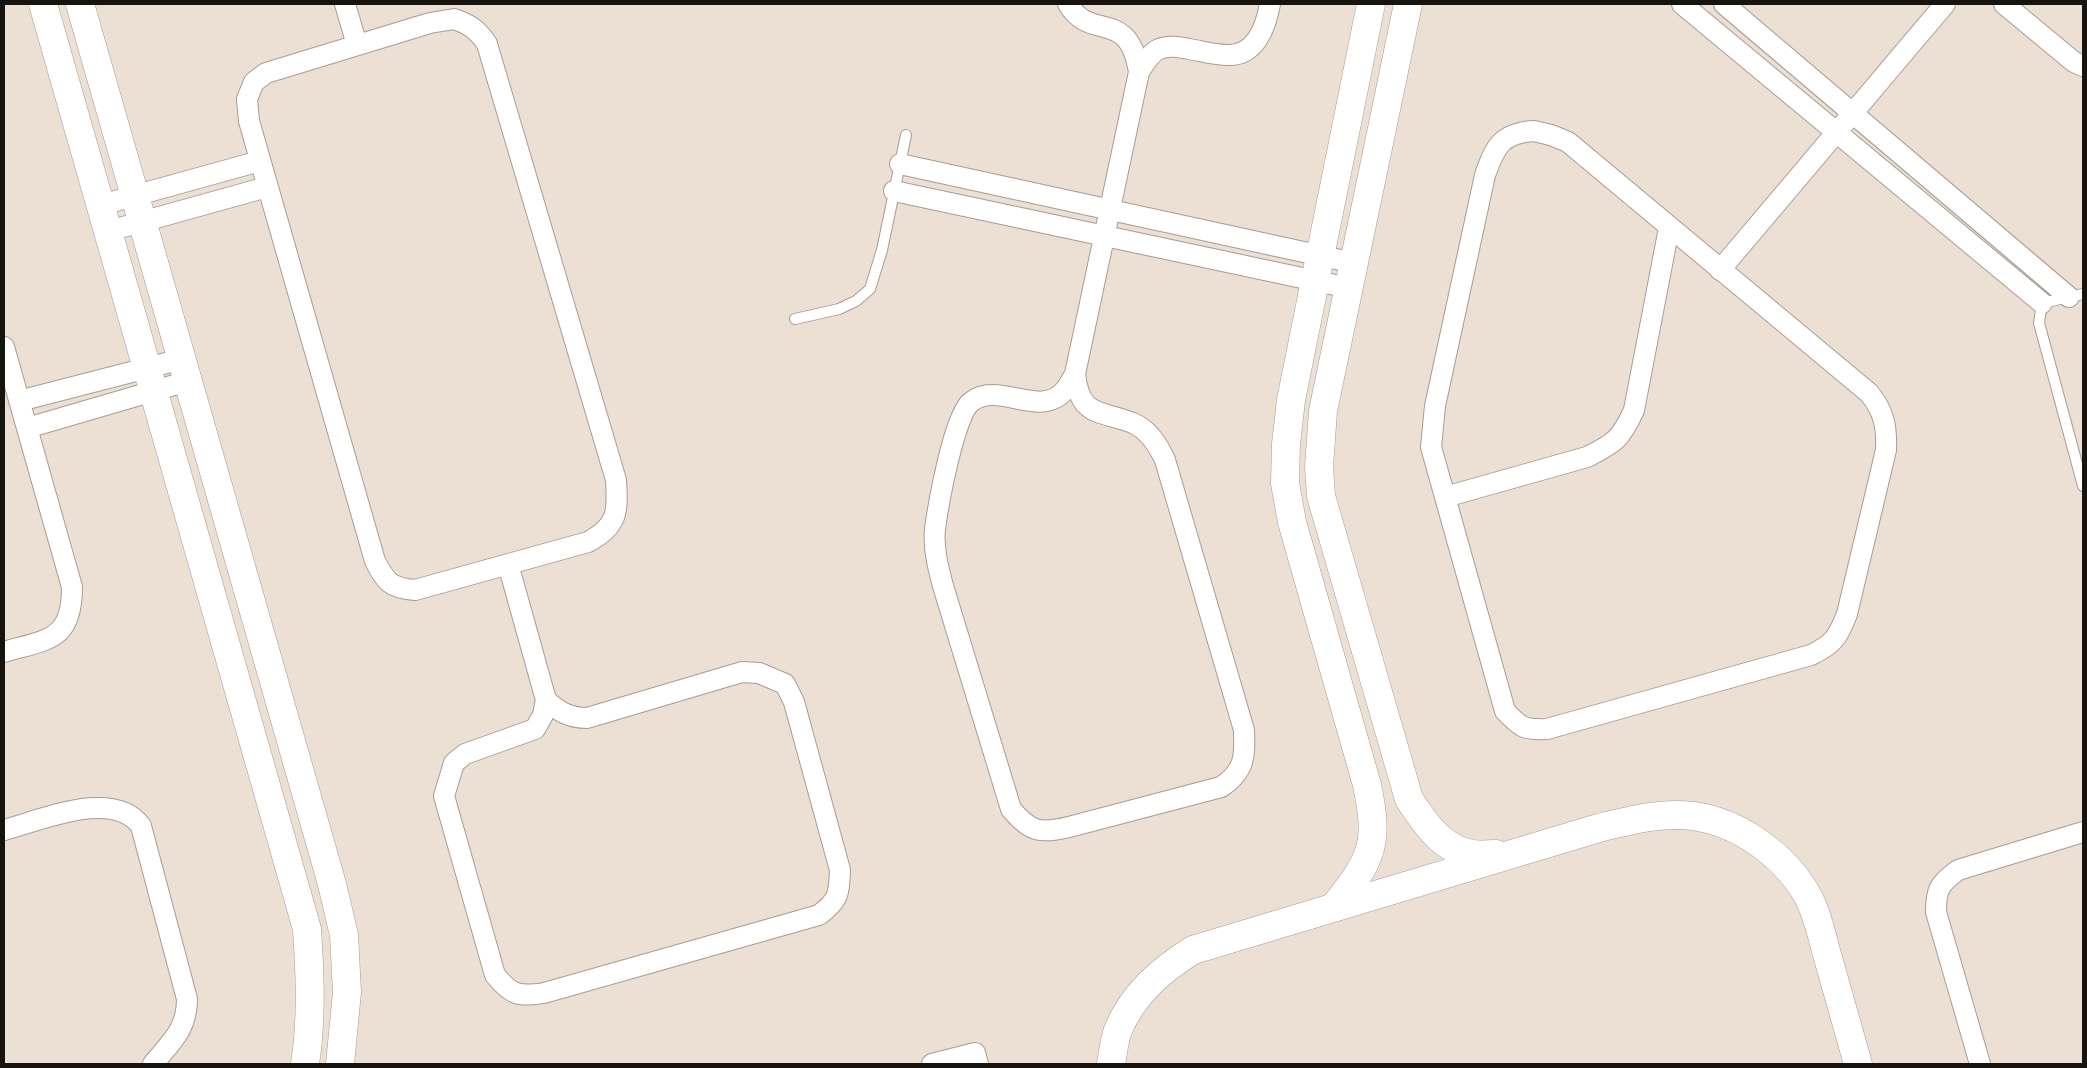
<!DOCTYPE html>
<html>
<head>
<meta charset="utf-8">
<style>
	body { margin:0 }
	#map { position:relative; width:2087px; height:1068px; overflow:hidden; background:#ecdfd3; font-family:"Alegreya Sans",sans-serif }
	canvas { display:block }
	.frame { position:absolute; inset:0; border:5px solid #17130f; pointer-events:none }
</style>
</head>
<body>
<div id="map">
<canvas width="2087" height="1068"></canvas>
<div class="frame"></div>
</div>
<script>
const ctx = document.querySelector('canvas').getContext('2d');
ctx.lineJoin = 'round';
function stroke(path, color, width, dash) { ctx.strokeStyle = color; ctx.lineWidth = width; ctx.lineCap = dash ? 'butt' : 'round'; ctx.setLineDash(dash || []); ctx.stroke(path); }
const lane = new Path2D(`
	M 2083,294 L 2042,303 L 2039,323 L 2083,486
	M 795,319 L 839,309 L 856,301 L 870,289 L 882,250 L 906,135`);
const street = new Path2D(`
	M 345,4 L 357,45
	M 1068,4 C 1091,43 1128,6 1139,72
	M 1682,4 L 2042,303
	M 1724,4 L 2069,297
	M 2004,4 L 2074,62 L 2083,66
	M 454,19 C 469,24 478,30 487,44 L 616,480 C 618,512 618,526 588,542 L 415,590 C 390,588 386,582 375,561 L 249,121 L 247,99 L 254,82 L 266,73 L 430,23 Z
	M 1534,131 L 1551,135 L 1568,142 L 1869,393 C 1884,411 1887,427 1886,450 L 1847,614 C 1838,637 1834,644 1811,655 L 1547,729 C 1524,730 1521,728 1505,711 L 1431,447 L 1435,406 L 1485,175 C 1495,147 1501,133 1534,131 Z
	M 900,164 L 1354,263
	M 894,191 L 1349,288
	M 101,205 L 260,161
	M 109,231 L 267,187
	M 1720,270 L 1945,4
	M 4,347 L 72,587 C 72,641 48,639 4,652
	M 1075,374 C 1072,379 1069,385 1065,390 C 1040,420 999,380 971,402 C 954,415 938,506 935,529 C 933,548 938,567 943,586 L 1011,809 C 1030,832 1040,834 1069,827 L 1221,787 C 1245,771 1245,757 1244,730 L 1165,460 C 1158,445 1149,430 1133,423 C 1100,410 1080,418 1075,374 L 1139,72 C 1144,64 1150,53 1159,49 C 1169,45 1179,47 1189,49 C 1202,51 1215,55 1228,55 C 1256,56 1266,26 1270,4
	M 19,401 L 182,359
	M 27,428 L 188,381
	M 1445,497 L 1587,457 C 1615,443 1621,439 1634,410 L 1669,228
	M 508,564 L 546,700 L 543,715 L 535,729 L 465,754 L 454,763 L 444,796 L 495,975 C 511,995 519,997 544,993 L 819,915 C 839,900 839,894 840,870 L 794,702 L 785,684 L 759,673 L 742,672 L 587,718 C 570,718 559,712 546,700
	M 4,830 C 42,820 114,788 141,826 L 187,999 C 187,1030 171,1042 153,1064
	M 932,1064 L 975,1053 L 978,1064
	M 1980,1064 L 1936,912 C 1936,889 1939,884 1958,870 L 2083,832`);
const secondary = new Path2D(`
	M 43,4 L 307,929 C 310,974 312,1019 305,1064
	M 80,4 L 332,884 L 344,935 L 347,992 L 340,1064
	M 1408,4 L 1323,411 L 1319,467 L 1321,496 L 1409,799 C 1424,822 1442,850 1472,854 C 1479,855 1488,854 1496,854
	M 1334,907 C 1371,860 1380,846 1367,785 L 1292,522 L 1285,483 L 1286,444 L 1291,400 L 1371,4
	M 1111,1064 C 1113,1054 1114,1040 1118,1030 C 1133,994 1161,970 1193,950 L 1602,827 C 1632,820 1662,812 1693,816 C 1738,822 1783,854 1806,893 C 1817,911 1822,937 1828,958 C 1838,993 1848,1029 1858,1064`);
stroke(lane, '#a99c91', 12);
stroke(street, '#a99c91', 22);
stroke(secondary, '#a99c91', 29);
stroke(lane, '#fff', 10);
stroke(street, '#fff', 20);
stroke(secondary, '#fff', 28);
</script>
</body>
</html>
